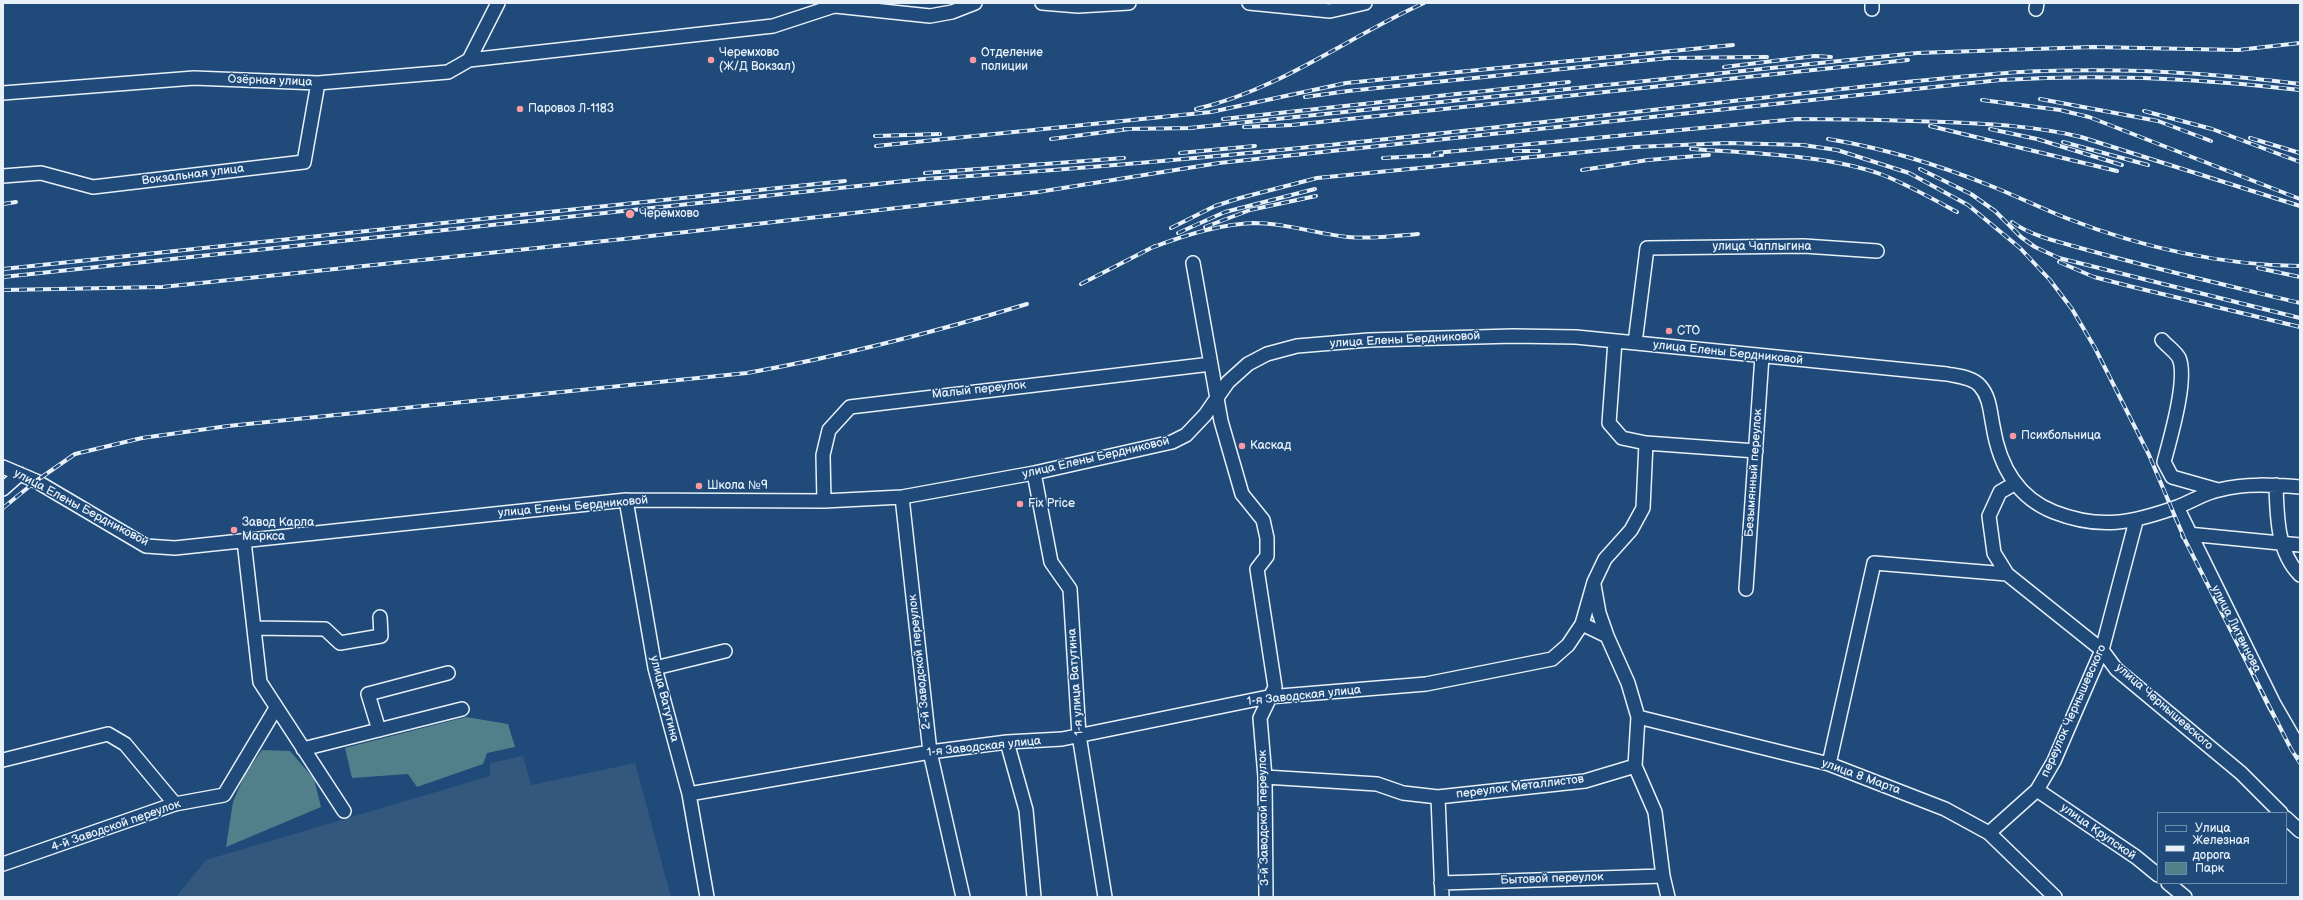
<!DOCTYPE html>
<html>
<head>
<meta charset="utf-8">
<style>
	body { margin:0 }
	#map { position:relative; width:2303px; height:900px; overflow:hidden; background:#1f4a7a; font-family:"Balsamiq Sans",sans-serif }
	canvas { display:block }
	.frame { position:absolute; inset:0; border:4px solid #e8f1f8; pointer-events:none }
	.legend { position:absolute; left:2157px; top:812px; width:130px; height:72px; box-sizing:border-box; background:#1f4a7a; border:1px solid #6f8dac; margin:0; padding:5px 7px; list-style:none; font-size:12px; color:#e8f1f8 }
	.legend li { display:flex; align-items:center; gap:8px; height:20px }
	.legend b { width:20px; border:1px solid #6f8dac }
</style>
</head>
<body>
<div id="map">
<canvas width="2303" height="900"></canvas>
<div class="frame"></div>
<ul class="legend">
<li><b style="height:5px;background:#1f4a7a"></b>Улица</li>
<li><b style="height:5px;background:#e8f1f8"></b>Железная дорога</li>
<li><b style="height:11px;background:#52808a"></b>Парк</li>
</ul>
</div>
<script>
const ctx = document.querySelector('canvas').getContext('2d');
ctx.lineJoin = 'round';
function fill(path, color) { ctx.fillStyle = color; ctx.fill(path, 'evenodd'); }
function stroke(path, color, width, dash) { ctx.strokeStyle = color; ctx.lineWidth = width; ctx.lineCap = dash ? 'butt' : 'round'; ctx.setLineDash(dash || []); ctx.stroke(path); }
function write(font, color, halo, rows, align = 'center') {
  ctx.font = font + ' "Balsamiq Sans",sans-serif'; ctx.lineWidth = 3; ctx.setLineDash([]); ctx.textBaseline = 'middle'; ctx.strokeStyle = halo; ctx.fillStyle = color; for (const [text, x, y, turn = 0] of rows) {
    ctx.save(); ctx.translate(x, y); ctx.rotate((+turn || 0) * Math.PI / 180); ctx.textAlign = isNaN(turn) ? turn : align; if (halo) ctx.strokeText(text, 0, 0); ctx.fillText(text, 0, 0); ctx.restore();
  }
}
fill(new Path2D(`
	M 523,756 L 531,785 L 635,763 L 671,897 L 176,897 L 206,860 L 490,776 L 490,763 Z`), '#34577d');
fill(new Path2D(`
	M 466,717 L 508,724 L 515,747 L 487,753 L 483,764 L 417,787 L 408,774 L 352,778 L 345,748 Z
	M 262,750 L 290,751 L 314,779 L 321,807 L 226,847 L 233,802 L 245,774 Z`), '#52808a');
const minor = new Path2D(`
	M 1042,3 L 1078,6 L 1129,3
	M 1249,3 L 1330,11 L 1365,3
	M 1872,3 L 1872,9
	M 826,5 L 930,16 L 952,12 L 975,3
	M 2036,9 L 2037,3
	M 469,60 L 773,26 L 834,6
	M 3,93 L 194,78 L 318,83 L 448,72 L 469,60 L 498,3
	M 3,176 L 41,173 L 93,187 L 304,162 L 318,83
	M 1193,263 L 1221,421 L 1242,494 L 1263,520 L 1267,538 L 1267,556 L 1257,569 L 1275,687 L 1260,718 L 1265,777 L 1266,897
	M 2162,340 C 2166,345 2176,352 2179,358 C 2188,379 2170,439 2164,462 L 2172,477 L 2218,490
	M 1635,343 L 1647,248 L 1804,246 L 1877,251
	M 1646,443 L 1756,451
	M 3,467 L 36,481 L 146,546 L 175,548 L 626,500 L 824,501 L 902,497 L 1034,473 L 1172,442 L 1186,435 L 1205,415 L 1228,382 L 1248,364 L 1267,354 L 1297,346 L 1369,340 L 1513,336 L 1576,337 L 1947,374 C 1957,376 1973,377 1980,386 C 1990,397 1990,412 1993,426 C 1999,464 2016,497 2054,512 C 2100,530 2132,523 2177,507 C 2191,502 2204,493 2219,490 C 2245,483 2273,485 2300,487
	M 1034,473 L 1051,562 L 1070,589 L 1079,735 L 1105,897
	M 2014,484 L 2000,492 L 1989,516 L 1994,553 L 2007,574 L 2102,650 L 2116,669 L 2241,773 L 2281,813
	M 2276,485 C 2277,516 2277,552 2300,575
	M 3,489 L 20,474
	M 902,497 L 930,752 L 963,897
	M 626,500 L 655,668 L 689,794 L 707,897
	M 824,501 L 823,455 L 829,430 L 850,407 L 1211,364
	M 2177,507 L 2274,704 L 2300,749
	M 2188,534 L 2300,545
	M 244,541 L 260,682 L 344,811
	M 1594,585 L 1599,613 L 1607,636
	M 1746,589 L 1762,356
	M 254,628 L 325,629 L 340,643 L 381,636 L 380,617
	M 655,668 L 725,651
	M 1638,717 L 1829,764 L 1945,809 L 1989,833 L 2055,897
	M 379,730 L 368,694 L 448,673
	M 1007,742 L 1026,810 L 1034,897
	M 303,749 L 462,709
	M 3,760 L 108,734 L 125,744 L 175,804
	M 1829,764 L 1874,563 L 2007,574
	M 1635,766 L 1655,812 L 1663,876 L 1668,897
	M 1265,777 L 1377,784 L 1403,793 L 1438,797 L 1585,781 L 1635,766 L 1638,717 L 1628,683 L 1607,636 L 1582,624
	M 2037,790 L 2136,857 L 2158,875
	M 689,794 L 930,752 L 1007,742 L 1062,739 L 1268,697 L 1426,684 L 1552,659 L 1568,645 L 1582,624 L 1594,582 L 1605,559 L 1631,530 L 1643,508 L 1646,443 L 1622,438 L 1609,423 L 1615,341
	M 1438,797 L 1442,897
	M 2286,818 L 2300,831
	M 1989,833 L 2037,790 L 2054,761 L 2102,650 L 2136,521
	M 3,864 L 175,804 L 224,795 L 276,708
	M 1441,883 L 1663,876
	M 2168,883 L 2185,897`);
stroke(minor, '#e8f1f8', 16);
stroke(minor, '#1f4a7a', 13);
const rail = new Path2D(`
	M 1724,67 L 1815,56 L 1831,57
	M 1305,97 L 1348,91 L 1669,58 L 1767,57
	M 2040,99 L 2158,121 L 2211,141
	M 1982,100 L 2060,110 L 2089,117 L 2300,199
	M 1196,109 C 1279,90 1348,37 1424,3
	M 2144,111 L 2212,129 L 2300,162
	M 1223,119 L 1569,82
	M 1930,126 L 2117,171
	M 1244,127 L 1292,125 L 1908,60
	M 1189,128 L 1917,53 L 2093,47 L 2238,50 L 2300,43
	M 1124,129 L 1194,128
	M 1990,129 L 2037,139 L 2122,165
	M 875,136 L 940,134
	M 2250,138 L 2300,153
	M 1051,139 L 1129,129
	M 1828,139 C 1883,148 1939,165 1991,186 C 2016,196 2041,208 2066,218 C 2140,247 2221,265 2300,266
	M 2063,142 L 2148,165
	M 876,146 L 1211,112 L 1346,83 L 1733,45
	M 1691,149 C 1748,153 1830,155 1883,175 C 1908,185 1933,199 1957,212
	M 1514,151 L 1539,151
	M 1180,153 L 1255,146
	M 1435,153 L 1797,119 C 1846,119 1896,120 1945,122 C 1991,124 2036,126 2081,137 L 2300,206
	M 1383,158 L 1442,155
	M 1920,169 L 1971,194 L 1995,211 L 2021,237 L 2035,247 L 2059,258 L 2300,318
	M 1582,170 L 1648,160 L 1709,155
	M 925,173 L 1124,158
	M 3,204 L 16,202
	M 2012,222 C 2034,238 2065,243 2091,251 C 2160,270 2230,286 2300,303
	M 1205,227 L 1250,210 L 1316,196
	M 1171,228 L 1215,206 L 1240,198 L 1317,178 L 1635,147 L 1728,143 L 1803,145 L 1837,150 L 1909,173 L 1968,205 L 2020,248 L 2050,280 L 2072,309 L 2095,348 L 2149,455 L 2185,540 L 2291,749 L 2300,763
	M 1178,233 L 1225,212 L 1315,189
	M 1151,248 C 1182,236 1221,224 1254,223 C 1287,223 1316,234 1348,237 C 1371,239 1395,236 1418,234
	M 2059,262 L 2094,277 L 2133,287 L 2300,327
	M 2258,268 L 2300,277
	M 3,269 L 845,181
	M 3,277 L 924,179 C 1252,159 1579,117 1906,82 C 1952,78 1999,72 2045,71 C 2130,68 2215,73 2300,84
	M 1081,284 L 1155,246
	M 3,290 L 162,287 L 633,238 L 1038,192 L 1219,163 L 2000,80 C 2100,74 2200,78 2300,90
	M 3,508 L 36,481 L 75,454 L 142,438 L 228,426 L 747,373 C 842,356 935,332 1027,304`);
stroke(rail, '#e8f1f8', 4);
stroke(rail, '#1f4a7a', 2.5, [8]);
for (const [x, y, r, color] of [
	[711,60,4,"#ff9aa2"],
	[973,60,4,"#ff9aa2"],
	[520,109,4,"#ff9aa2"],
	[630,214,5,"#ff9aa2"],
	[1669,331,4,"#ff9aa2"],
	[2013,436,4,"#ff9aa2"],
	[1242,446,4,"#ff9aa2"],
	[699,486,4,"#ff9aa2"],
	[1020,504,4,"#ff9aa2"],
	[234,530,4,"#ff9aa2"]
]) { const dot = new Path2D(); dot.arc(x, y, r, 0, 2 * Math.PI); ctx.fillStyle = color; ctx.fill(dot); stroke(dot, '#1f4a7a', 1.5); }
write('12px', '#e8f1f8', '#1f4a7a', [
	["Черемхово",719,53],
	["(Ж/Д Вокзал)",719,67],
	["Отделение",981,53],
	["полиции",981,67],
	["Паровоз Л-1183",528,109],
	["Черемхово",639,214],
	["СТО",1677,331],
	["Психбольница",2021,436],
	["Каскад",1250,446],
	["Школа №9",707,486],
	["Fix Price",1028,504],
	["Завод Карла",242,523],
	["Маркса",242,537]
], 'left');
write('12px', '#e8f1f8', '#1f4a7a', [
	["Озёрная улица",270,81,2],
	["Вокзальная улица",193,175,-7],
	["улица Чаплыгина",1762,247],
	["улица Елены Бердниковой",1405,340,-3],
	["улица Елены Бердниковой",1728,353,6],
	["Малый переулок",979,390,-6],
	["улица Елены Бердниковой",1096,458,-13],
	["Безымянный переулок",1754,473,-86],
	["улица Елены Бердниковой",573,507,-5],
	["улица Елены Бердниковой",81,508,28],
	["улица Литвинова",2236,629,63],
	["2-й Заводской переулок",920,662,-96],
	["1-я улица Ватутина",1076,682,-94],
	["1-я Заводская улица",1304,696,-6],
	["улица Ватутина",664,699,76],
	["улица Чернышевского",2164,707,41],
	["переулок Чернышевского",2074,711,-66],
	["1-я Заводская улица",984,747,-6],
	["улица 8 Марта",1861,777,20],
	["переулок Металлистов",1520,787,-7],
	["3-й Заводской переулок",1264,818,-91],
	["4-й Заводской переулок",116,826,-19],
	["улица Крупской",2098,832,35],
	["Бытовой переулок",1552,879,-2]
]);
</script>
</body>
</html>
